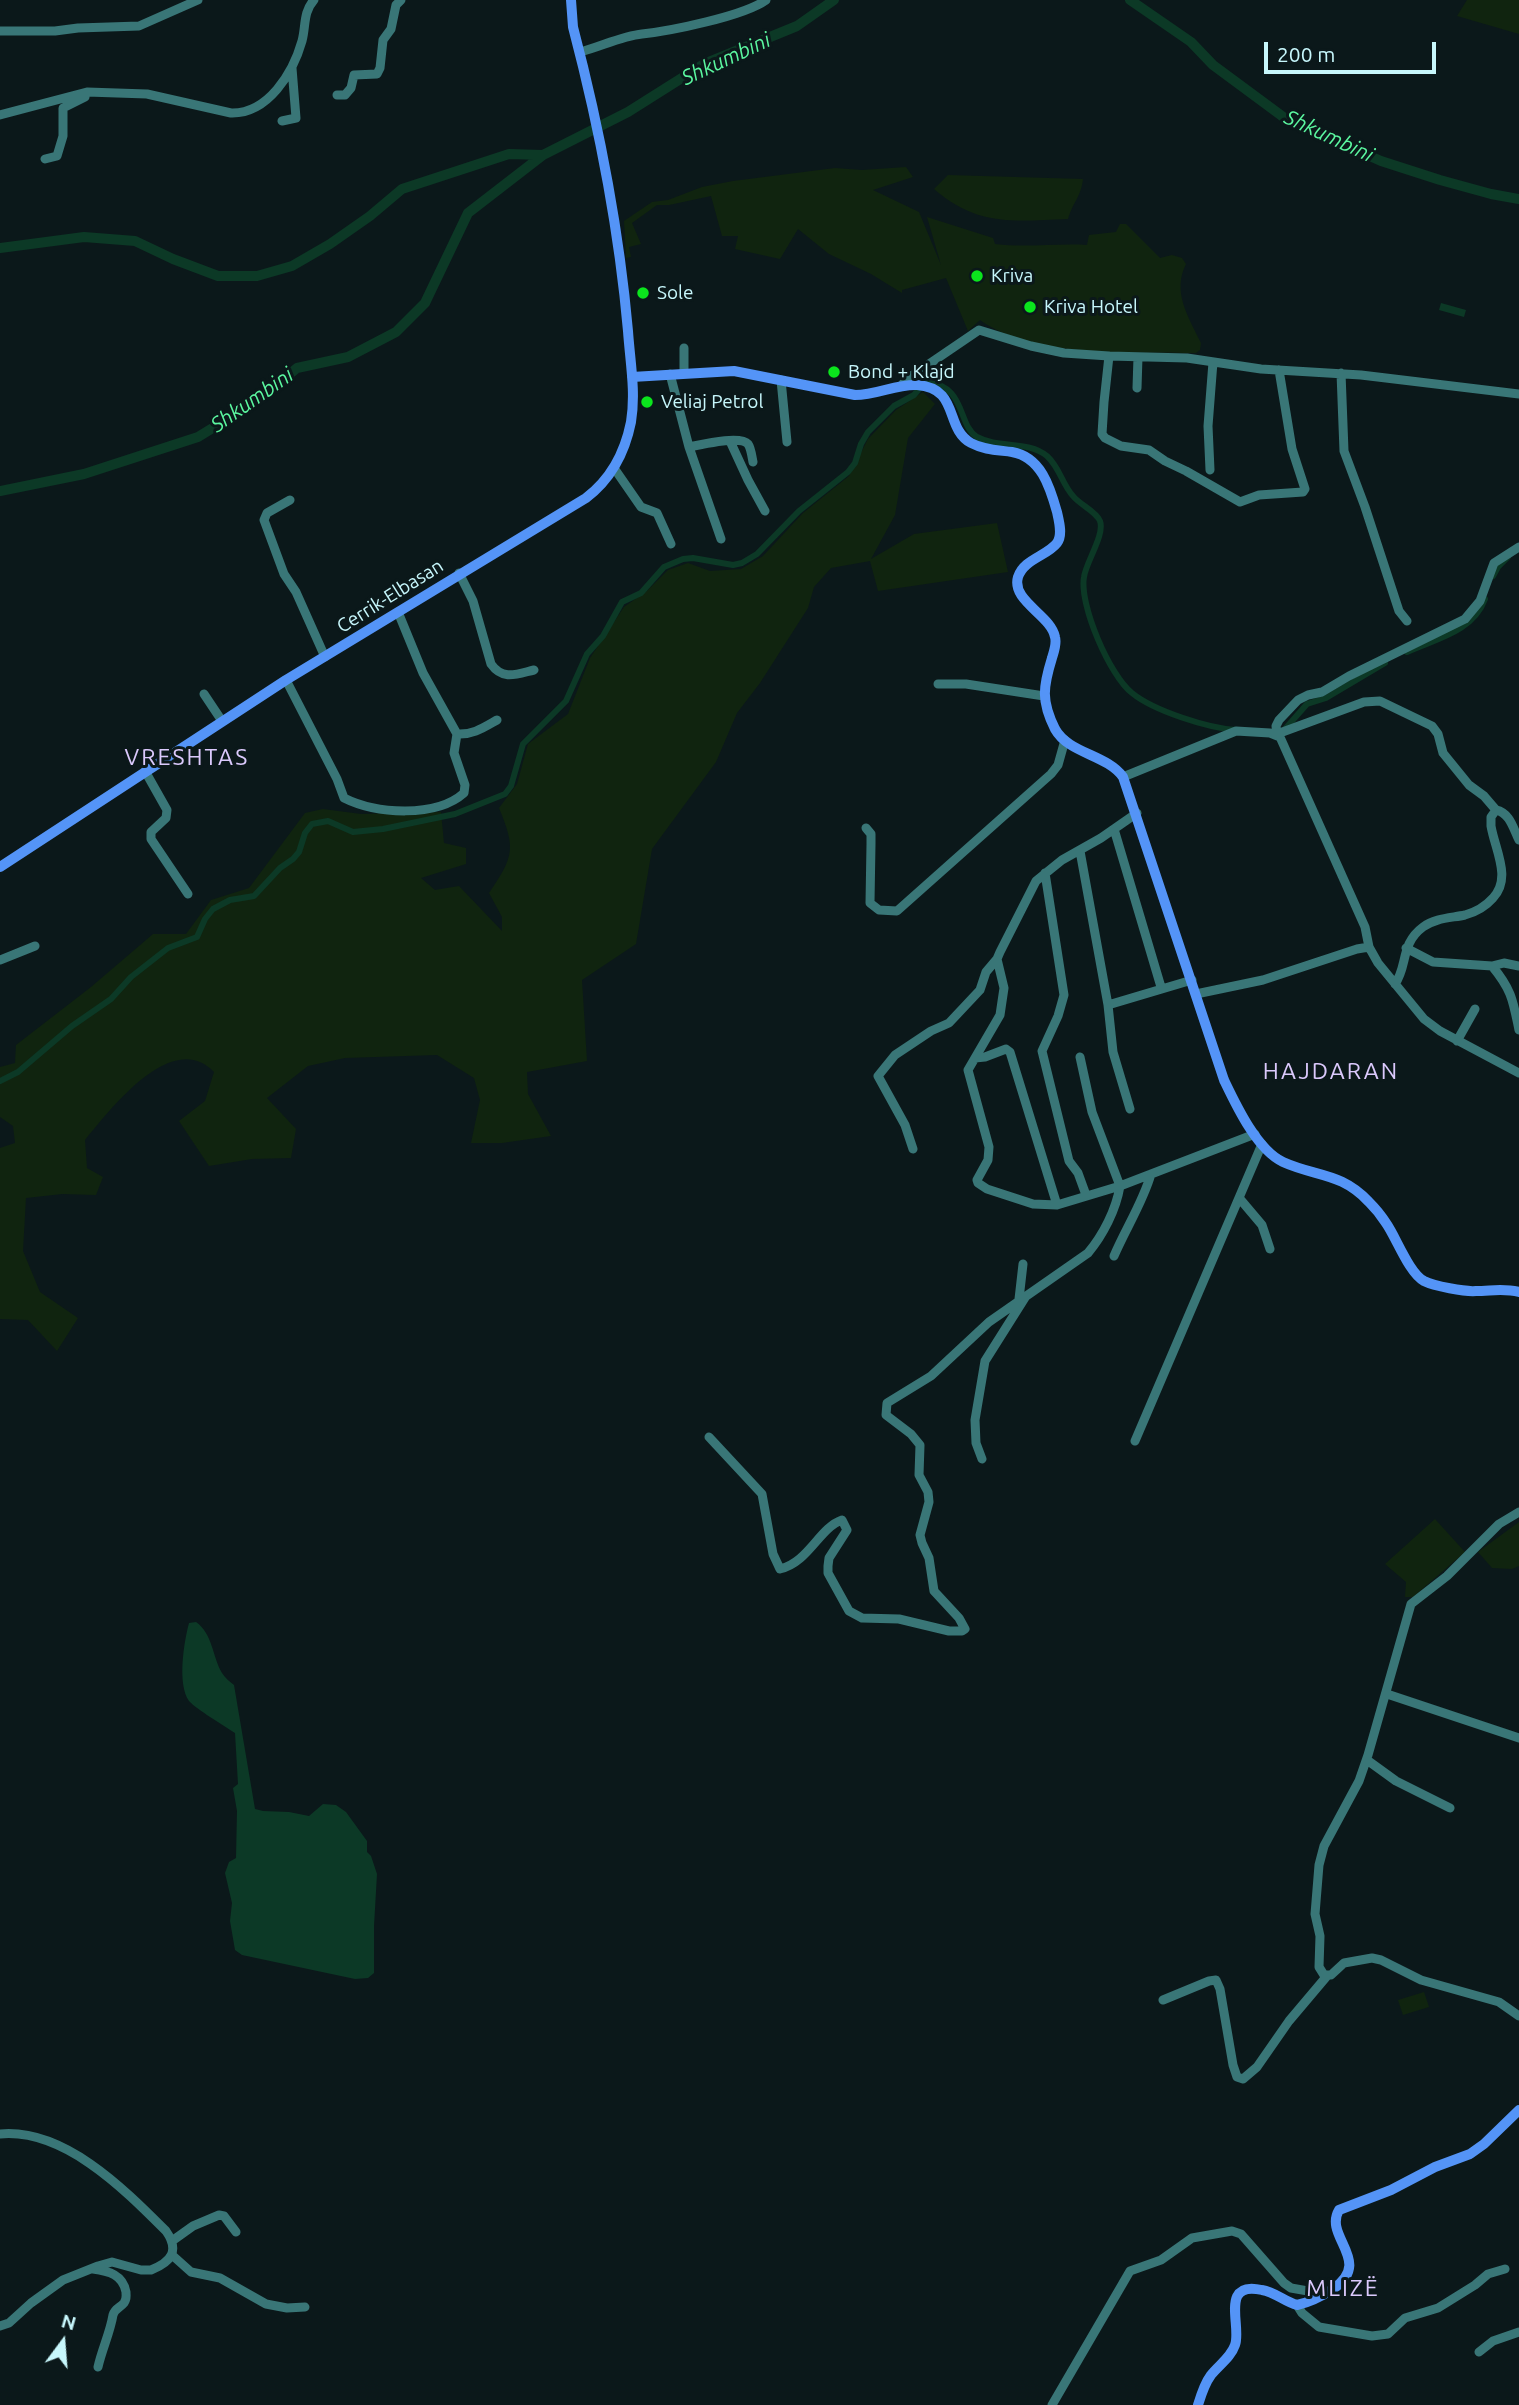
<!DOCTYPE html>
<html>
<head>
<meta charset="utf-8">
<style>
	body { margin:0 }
	#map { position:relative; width:1519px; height:2405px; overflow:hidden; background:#0b181a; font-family:Ubuntu,sans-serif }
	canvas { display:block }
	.north { position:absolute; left:28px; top:2307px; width:70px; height:70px; -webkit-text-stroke:5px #0b181a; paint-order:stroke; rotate:16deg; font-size:19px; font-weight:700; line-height:28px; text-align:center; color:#c7f7fc }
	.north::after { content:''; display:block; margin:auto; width:24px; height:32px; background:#c7f7fc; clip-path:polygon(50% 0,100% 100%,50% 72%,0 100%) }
	.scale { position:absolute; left:1264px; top:42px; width:172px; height:32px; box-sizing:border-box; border:4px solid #c7f7fc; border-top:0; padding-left:9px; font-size:21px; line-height:24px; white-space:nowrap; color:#c7f7fc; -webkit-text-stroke:5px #0b181a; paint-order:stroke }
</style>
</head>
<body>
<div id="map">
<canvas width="1519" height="2405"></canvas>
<div class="north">N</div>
<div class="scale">200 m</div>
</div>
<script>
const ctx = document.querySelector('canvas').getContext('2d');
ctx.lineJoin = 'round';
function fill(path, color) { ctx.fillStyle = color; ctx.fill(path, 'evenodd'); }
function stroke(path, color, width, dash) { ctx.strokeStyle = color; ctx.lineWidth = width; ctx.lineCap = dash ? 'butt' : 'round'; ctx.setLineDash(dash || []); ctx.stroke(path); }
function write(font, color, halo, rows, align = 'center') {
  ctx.font = font + ' Ubuntu,sans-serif'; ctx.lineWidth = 6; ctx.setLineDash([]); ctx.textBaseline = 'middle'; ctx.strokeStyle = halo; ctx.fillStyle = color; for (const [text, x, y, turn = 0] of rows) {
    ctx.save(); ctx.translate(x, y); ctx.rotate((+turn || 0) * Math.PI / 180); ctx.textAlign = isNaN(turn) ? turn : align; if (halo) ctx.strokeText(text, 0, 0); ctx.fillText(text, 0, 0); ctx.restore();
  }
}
fill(new Path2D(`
	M 1467,0 L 1519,0 L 1519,34 L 1457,16 Z
	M 906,167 L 913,177 L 873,190 L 919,212 L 941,265 L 927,217 L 993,238 L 995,244 C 1026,248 1056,243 1087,245 L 1089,235 L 1116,232 L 1120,224 L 1126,224 L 1160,258 L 1172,255 L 1182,258 L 1186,264 C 1172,292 1188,316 1201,343 L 1200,350 L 1196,353 C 1134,352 1032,358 980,320 L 968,331 L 946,278 L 902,290 L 902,293 L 871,274 L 829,254 L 798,229 L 780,259 L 735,249 L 738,236 L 722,236 L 711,196 L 669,205 L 657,205 L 632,223 L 641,244 L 629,247 L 631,257 L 626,258 L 624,221 L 652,202 L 668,200 L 702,187 L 733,181 L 835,168 L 862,170 Z
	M 948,175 L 1083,179 C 1081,197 1073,202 1068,219 C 1013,221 978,227 934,189 Z
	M 923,392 L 935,404 L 908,438 L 895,515 L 871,559 L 914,534 L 997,523 L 1008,572 L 878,591 L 870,561 L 831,568 L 814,587 L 808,608 L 760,683 L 737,713 L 716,762 L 652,849 L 636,944 L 582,980 L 587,1061 L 527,1072 L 528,1094 L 551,1136 L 502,1143 L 471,1143 L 480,1100 L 474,1078 L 437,1055 L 345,1058 L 308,1066 L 267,1098 L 296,1129 L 291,1158 L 252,1159 L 209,1166 L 179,1121 L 205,1101 L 214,1072 C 172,1028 110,1110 85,1140 L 87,1168 L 103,1177 L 96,1195 L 62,1194 L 26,1198 L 23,1251 L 40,1292 L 78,1318 L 57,1351 L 28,1320 L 0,1319 L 0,1148 L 15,1143 L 13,1126 L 0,1117 L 0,1067 L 15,1063 L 16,1045 L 91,987 L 153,934 L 186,934 L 211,900 L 249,888 L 305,813 L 323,809 L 361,814 L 441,812 L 444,843 L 466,848 L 466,864 L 421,878 L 435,890 L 459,886 L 502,931 L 502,917 L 489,893 C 514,856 516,849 499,808 L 517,784 L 528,744 L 568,714 L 590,658 L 624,607 L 648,590 L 668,570 L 688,563 L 710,571 L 741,569 L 763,556 L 803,513 L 849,476 L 868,439 L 896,410 Z
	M 1435,1519 L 1465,1552 L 1413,1597 L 1405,1597 L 1406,1582 L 1385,1564 Z
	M 1519,1522 L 1519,1566 L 1512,1569 L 1492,1568 L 1478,1552 Z
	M 1424,1992 L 1429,2007 L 1403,2015 L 1398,2000 Z`), '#10240f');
fill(new Path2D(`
	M 1441,303 L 1466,310 L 1464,317 L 1439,310 Z
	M 196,1622 C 213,1634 212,1656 222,1673 C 225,1678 230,1682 234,1685 L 255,1809 L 263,1811 L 289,1812 L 309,1816 L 323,1804 L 336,1805 L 346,1812 L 367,1841 L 367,1852 L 371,1856 L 377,1874 L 374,1926 L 374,1973 L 368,1978 L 355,1979 L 242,1955 L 235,1950 L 230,1921 L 232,1903 L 225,1873 L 229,1862 L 236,1858 L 237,1811 L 233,1788 L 238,1784 L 235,1733 C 226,1727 196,1709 189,1701 C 177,1684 184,1642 189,1623 Z`), '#0c3926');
stroke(new Path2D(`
	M 1493,576 L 1498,567 L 1508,557
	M 1407,652 C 1435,639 1473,632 1485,599
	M 1285,729 L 1307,704 L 1326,698 L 1385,663
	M 0,1081 L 18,1072 L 72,1026 L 111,999 L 131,977 L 168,948 L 197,937 L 205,919 L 213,909 L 230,900 L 254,896 L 280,868 L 293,859 L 299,852 L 305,833 L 312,824 L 328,821 L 353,832 L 383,829 L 455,814 L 505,794 L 511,786 L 523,744 L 566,701 L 587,654 L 603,636 L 622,602 L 641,593 L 664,567 L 683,559 L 693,558 L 733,565 L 742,563 L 757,554 L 799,511 L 848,472 L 855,463 L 861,444 L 868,432 L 894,406 L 914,395 L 925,382 C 967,385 957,425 977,437 C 999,449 1028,440 1047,456 C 1060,468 1062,484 1073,496 C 1080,505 1096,511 1100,521 C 1105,535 1086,562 1084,577 C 1079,605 1110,676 1132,693 C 1154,711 1208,728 1236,730`), '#0c3926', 6);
stroke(new Path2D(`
	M 1130,0 L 1191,42 L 1213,65 L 1286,119 L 1381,161 L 1440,180 L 1491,194 L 1519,199
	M 0,248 L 84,237 L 135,241 L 173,259 L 218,276 L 257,276 L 292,266 L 330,244 L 370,216 L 402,189 L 509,154 L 543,155
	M 0,491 L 84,474 L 198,437 L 260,399 L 297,368 L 348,357 L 396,332 L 425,303 L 468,213 L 543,155 L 628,112 L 704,64 L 797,26 L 834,0`), '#0c3926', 10);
stroke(new Path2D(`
	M 0,31 L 55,31 L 78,28 L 139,26 L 198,0
	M 580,52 C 600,47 622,36 642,34 C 670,31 744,16 766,0
	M 337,95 L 345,95 L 351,88 L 354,75 L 377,74 L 380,68 L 383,40 L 391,29 L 396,5 L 401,0
	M 0,115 L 87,92 L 147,94 L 231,113 C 268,114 293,73 302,41 C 306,26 303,12 314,0
	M 282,121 L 296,118 L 292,68
	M 45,159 L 57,156 L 63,136 L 63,108 L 85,97
	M 684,348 L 684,373
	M 1109,356 L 1104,402 L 1102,434 L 1105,438 L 1121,446 L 1149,450 L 1165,461 L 1186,471 L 1240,502 L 1259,495 L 1303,492 L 1305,489 L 1292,449 L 1279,370
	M 1341,373 L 1344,451 L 1365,507 L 1399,611 L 1407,621
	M 670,374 L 689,447 L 721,539
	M 781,380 L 787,442
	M 901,386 L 907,379 L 979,330 L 1031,346 L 1064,353 L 1109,356 L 1187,358 L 1261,369 L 1361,375 L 1519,394
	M 1137,388 L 1138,357
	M 730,441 L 748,480 L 765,511
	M 689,447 C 700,445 740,435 748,444 C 751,448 752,457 753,462
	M 614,468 L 641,507 L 657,513 L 671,544
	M 1210,470 L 1208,426 L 1213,362
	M 290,500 L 267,513 L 264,520 L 284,574 L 296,592 L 325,657
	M 459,573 L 473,601 L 491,664 C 503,681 517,674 534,670
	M 286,680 L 337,779 L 344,798 C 376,814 436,818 464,793 L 465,785 L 454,753 L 457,734 L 423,673 L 398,612
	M 938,684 L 966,684 L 1044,696
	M 204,694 L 222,721
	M 457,734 C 473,735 483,728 497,720
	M 1277,734 L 1364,702 L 1380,701 L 1432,726 L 1438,734 L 1443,753 L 1469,785 L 1484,796 L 1496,810
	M 1277,735 L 1276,726 L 1279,720 L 1298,700 L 1308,695 L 1322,692 L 1349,676 L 1465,619 L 1480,601 L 1494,563 L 1519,547
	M 145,771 L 167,810 L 166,818 L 151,832 L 151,839 L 188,894
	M 1123,777 L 1236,731 L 1270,733 L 1280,737 L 1365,927 L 1369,947 L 1378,963 L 1424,1019 L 1440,1031 L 1519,1073
	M 1137,813 L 1101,838 L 1062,860 L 1036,881 L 1000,952 L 997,959 L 1004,988 L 1000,1015 L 968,1070 L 989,1147 L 988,1160 L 977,1180 L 978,1183 L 987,1189 L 1033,1204 L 1057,1205 L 1120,1186 L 1255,1134
	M 866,828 L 871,834 L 871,844 L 870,903 L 879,910 L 897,911 L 1051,774 L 1058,765 L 1065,740
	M 1114,829 L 1161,987
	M 1080,851 L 1108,1005 L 1192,980
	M 1045,873 L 1064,995 L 1058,1016 L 1042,1051 L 1069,1161 L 1078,1173 L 1086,1195
	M 1406,948 L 1433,962 L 1492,966 C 1512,990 1513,1001 1519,1030
	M 0,960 L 35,946
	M 1492,966 L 1504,963 L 1519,966
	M 1395,984 C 1408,966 1400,944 1423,927 C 1435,918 1451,918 1465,915 C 1476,912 1485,907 1493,898 C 1512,878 1495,850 1491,826 L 1491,817 L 1496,810 C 1510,813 1513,828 1519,840
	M 1196,994 L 1263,980 L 1357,949 L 1369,947
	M 1108,1005 L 1113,1052 L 1130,1109
	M 1457,1041 L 1475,1009
	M 975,1058 L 985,1057 L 1006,1049 L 1010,1052 L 1057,1205
	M 913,1149 L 905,1125 L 878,1076 L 895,1055 L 931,1031 L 949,1023 L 980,990 L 986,972 L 997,959
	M 1240,1199 L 1262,1225 L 1270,1249
	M 1114,1256 C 1126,1228 1143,1202 1151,1174
	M 1019,1299 L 1023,1264
	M 709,1437 L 762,1494 L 773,1554 L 780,1569 C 809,1562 819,1528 842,1520 L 847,1530 L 829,1558 L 828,1566 L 828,1573 L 849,1611 L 862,1618 L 899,1619 L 949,1631 L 962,1631 L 965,1629 L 959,1618 L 934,1591 L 929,1558 L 922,1543 L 920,1535 L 929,1502 L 928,1492 L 919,1475 L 920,1445 L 911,1434 L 886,1415 L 887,1403 L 931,1376 L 989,1322 L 1088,1253 C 1103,1235 1116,1210 1120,1186 L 1092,1112 L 1080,1057
	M 1135,1441 L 1262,1144
	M 982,1459 L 976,1443 L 975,1420 L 985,1361 L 1026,1296
	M 1519,1512 L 1499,1524 L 1447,1576 L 1411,1604 L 1368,1755 L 1359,1781 L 1324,1846 L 1319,1865 L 1315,1914 L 1320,1936 L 1319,1967 L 1324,1975 L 1331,1975 L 1344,1963 L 1372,1958 L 1381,1960 L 1421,1980 L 1499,2002 L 1519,2016
	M 1387,1694 L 1519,1738
	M 1367,1760 L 1396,1781 L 1450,1808
	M 1163,2000 L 1209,1981 L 1216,1980 L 1220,1989 L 1233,2065 L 1237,2077 L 1243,2079 L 1257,2067 L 1289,2021 L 1327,1976
	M 0,2134 C 64,2128 124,2189 166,2231 C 180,2251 171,2262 151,2270 L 141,2270 L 112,2262 L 98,2266 L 63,2280 L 31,2303 L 9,2323 L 0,2326
	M 172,2241 L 193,2226 L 219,2215 L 224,2216 L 236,2232
	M 172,2255 L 191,2272 L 220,2278 L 266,2304 L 287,2308 L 305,2307
	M 93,2269 C 109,2271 123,2275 126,2292 C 126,2297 127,2299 124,2303 C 120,2308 115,2308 113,2315 C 110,2333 102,2349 98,2367
	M 1297,2305 L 1302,2313 L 1319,2327 L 1372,2336 L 1388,2334 L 1405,2318 L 1438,2308 L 1475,2285 L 1488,2274 L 1505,2269
	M 1479,2352 L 1493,2341 L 1519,2332
	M 1052,2405 L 1130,2271 L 1161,2260 L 1192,2238 L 1232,2231 L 1241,2234 L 1284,2283 L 1291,2288 L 1325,2294`), '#397677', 9);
stroke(new Path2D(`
	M 632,377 L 734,371 L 855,395 C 877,395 896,384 917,385 C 960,388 944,428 971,443 C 984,450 998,450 1012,452 C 1041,457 1050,487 1057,512 C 1059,521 1063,535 1057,543 C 1047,556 1024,559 1018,577 C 1011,601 1051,615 1055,637 C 1057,644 1054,651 1052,658 C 1043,687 1041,701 1055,729 C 1069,754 1106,754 1123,777 L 1224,1080 C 1236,1105 1257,1150 1283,1162 C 1316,1177 1341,1172 1369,1202 C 1375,1208 1381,1215 1386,1223 C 1396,1237 1409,1273 1424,1281 C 1434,1286 1465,1292 1476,1291 C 1491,1291 1504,1288 1519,1292
	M 0,867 L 286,680 L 586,498 C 611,479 625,452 631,422 C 636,392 630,361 628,331 C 619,229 599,126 573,27 L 571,0
	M 1198,2405 C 1201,2395 1205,2383 1211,2375 C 1219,2365 1231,2357 1235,2345 C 1242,2327 1219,2280 1262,2290 C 1275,2292 1285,2302 1297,2305 C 1311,2302 1322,2296 1333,2289 C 1374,2261 1323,2237 1339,2210 L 1391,2190 L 1435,2167 L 1470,2154 L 1484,2144 L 1519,2110`), '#5494f7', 10);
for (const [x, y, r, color] of [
	[977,276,7,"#0be51d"],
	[643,293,7,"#0be51d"],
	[1030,307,7,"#0be51d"],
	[834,372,7,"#0be51d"],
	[647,402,7,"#0be51d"]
]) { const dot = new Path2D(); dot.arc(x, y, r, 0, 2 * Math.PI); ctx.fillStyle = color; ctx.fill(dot); stroke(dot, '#0b181a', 2.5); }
write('19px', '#c7f7fc', '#0b181a', [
	["Kriva",991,276],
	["Sole",657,293],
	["Kriva Hotel",1044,307],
	["Bond + Klajd",848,372],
	["Veliaj Petrol",661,402]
], 'left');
write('19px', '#c7f7fc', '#0b181a', [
	["Cerrik-Elbasan",390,596,-32]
]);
write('italic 21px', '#5bf7a0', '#0b181a', [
	["Shkumbini",726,59,-25],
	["Shkumbini",1329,136,25],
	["Shkumbini",252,400,-35]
]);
ctx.letterSpacing = '2px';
write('23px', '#dbc9fc', '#0b181a', [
	["VRESHTAS",187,757],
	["HAJDARAN",1331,1071],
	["MLIZË",1343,2288]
]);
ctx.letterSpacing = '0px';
</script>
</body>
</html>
